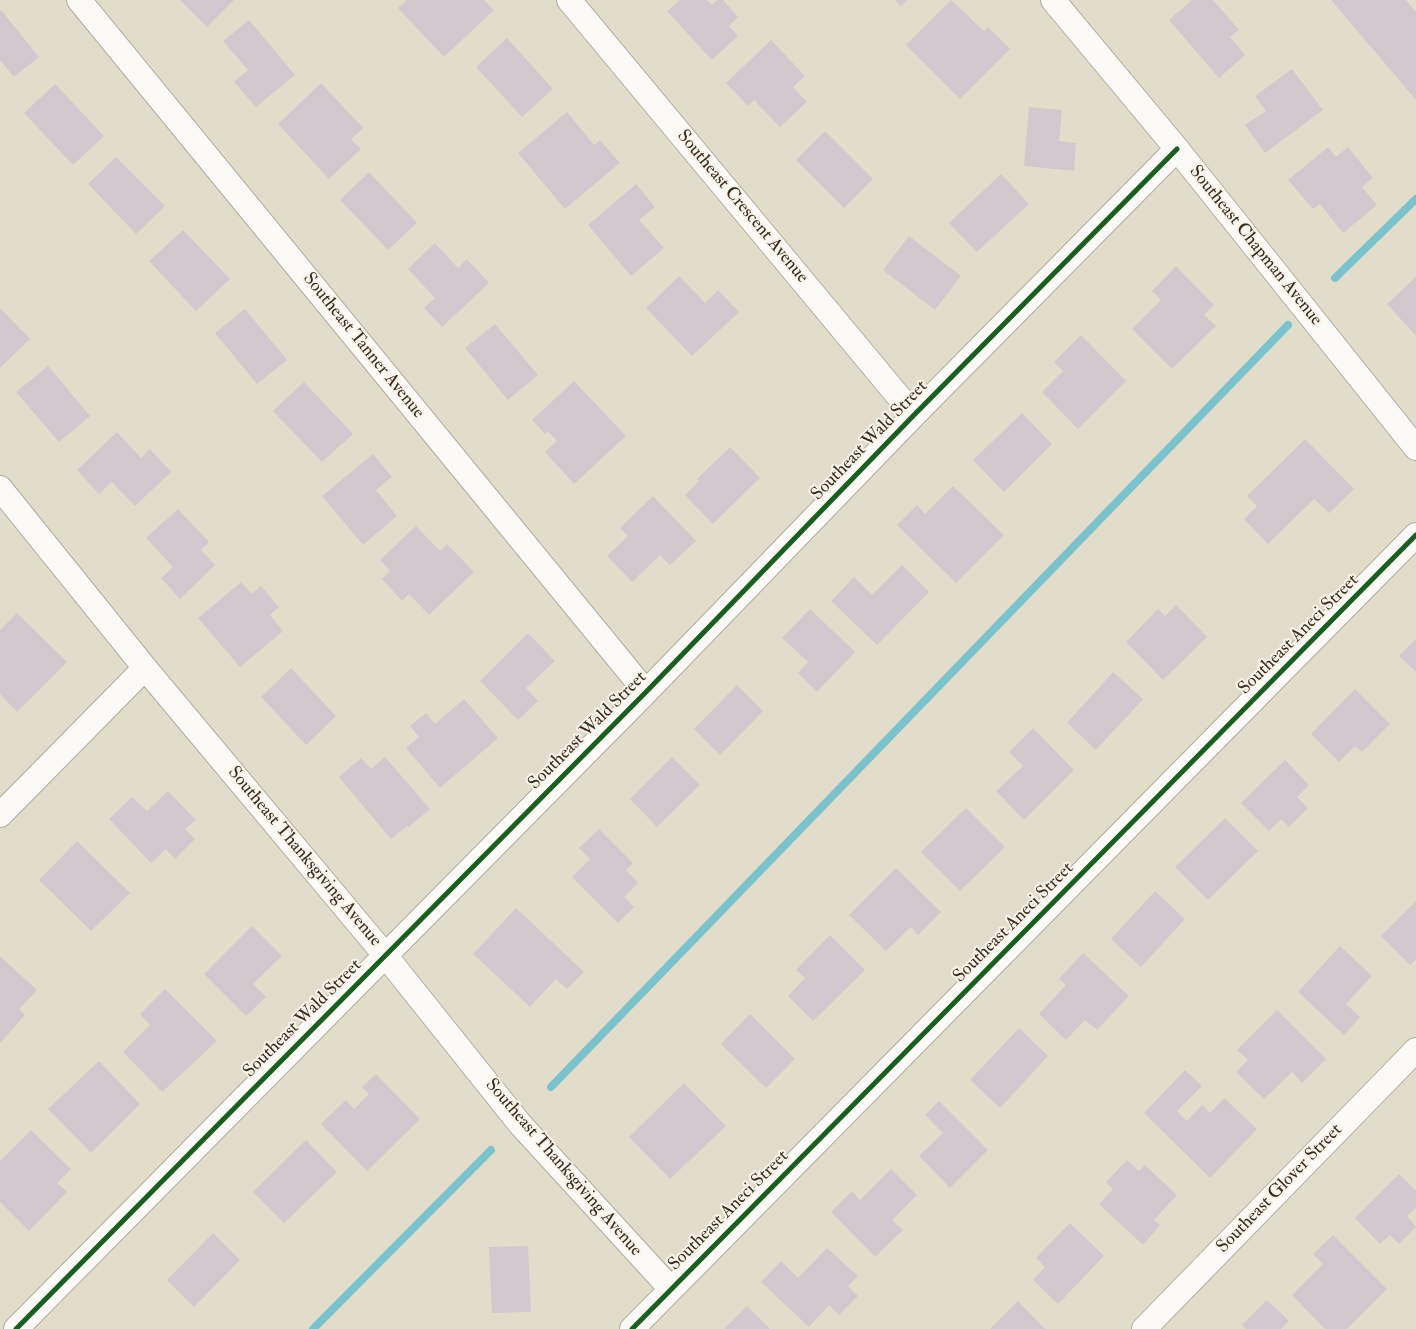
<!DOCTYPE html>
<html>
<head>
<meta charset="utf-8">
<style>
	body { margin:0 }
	canvas { display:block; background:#e2ddcb }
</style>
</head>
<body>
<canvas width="1416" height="1329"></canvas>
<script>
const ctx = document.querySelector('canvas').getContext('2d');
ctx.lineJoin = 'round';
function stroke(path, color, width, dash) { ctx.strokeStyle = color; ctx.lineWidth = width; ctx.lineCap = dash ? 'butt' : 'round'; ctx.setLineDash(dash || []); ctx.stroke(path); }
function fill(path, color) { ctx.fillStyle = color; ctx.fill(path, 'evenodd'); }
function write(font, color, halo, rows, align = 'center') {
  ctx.font = font + ' "IM FELL Double Pica",serif'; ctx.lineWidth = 4; ctx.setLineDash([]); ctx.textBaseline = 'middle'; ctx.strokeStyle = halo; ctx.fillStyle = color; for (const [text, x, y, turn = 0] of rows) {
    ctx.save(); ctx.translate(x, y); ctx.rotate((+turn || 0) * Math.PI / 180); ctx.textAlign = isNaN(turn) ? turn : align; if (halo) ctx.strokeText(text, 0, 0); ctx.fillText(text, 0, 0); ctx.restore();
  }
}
stroke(new Path2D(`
	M 1335,278 L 1416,199
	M 551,1087 L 1288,325
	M 313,1329 L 491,1150`), '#7bc2cd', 8);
fill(new Path2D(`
	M 180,0 L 234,0 L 207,27 Z
	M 407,0 L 484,0 L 494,10 L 444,57 L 398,8 Z
	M 680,0 L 707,0 L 712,5 L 717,0 L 723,0 L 738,17 L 729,26 L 738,36 L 712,60 L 667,11 Z
	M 895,0 L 907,0 L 901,6 Z
	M 951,0 L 984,31 L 988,27 L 1010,49 L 960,99 L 906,45 Z
	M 1192,0 L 1213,0 L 1239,30 L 1230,37 L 1245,55 L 1219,78 L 1169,20 Z
	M 1331,0 L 1406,0 L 1416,12 L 1416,100 Z
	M 1,10 L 39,57 L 14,77 L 0,60 L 0,11 Z
	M 249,20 L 295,75 L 256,107 L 234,82 L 248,70 L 223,41 Z
	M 507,38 L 553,89 L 522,117 L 476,67 Z
	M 771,40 L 805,76 L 793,87 L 807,102 L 780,127 L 754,100 L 748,106 L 726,83 Z
	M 1292,69 L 1323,110 L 1265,153 L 1245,125 L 1266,111 L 1255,96 Z
	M 321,83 L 363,128 L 351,139 L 361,149 L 329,179 L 278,124 Z
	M 55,84 L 104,136 L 73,165 L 24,113 Z
	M 1029,107 L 1062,110 L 1059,141 L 1076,143 L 1074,171 L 1024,166 Z
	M 567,112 L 594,145 L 600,140 L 620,163 L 565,209 L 518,153 Z
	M 825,131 L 873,179 L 844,208 L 796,160 Z
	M 1328,147 L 1336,157 L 1348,147 L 1373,178 L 1362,187 L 1377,205 L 1343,233 L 1320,204 L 1313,209 L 1288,180 Z
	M 116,157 L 165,206 L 136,234 L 88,184 Z
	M 369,172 L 417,223 L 388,250 L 340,200 Z
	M 1001,174 L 1029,204 L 977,252 L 949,223 Z
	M 636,184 L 655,207 L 639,220 L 664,248 L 631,276 L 588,225 Z
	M 183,230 L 230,279 L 196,311 L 149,261 Z
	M 909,236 L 961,276 L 935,310 L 883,270 Z
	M 435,243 L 458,268 L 467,259 L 489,283 L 442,327 L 424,308 L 435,298 L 408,269 Z
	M 1176,266 L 1214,305 L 1204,315 L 1216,326 L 1172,369 L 1132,329 L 1161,300 L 1152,291 Z
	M 679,276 L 705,303 L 718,290 L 739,312 L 692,356 L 646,308 Z
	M 1416,277 L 1416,336 L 1387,304 Z
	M 0,308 L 30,339 L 0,368 Z
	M 245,309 L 287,360 L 257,384 L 215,333 Z
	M 495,324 L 538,375 L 508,400 L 465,348 Z
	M 1081,335 L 1126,381 L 1078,429 L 1042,392 L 1063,371 L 1054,362 Z
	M 48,366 L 90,416 L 59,442 L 16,392 Z
	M 574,381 L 626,436 L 574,484 L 545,452 L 557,441 L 548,431 L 545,434 L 532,420 Z
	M 304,382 L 353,434 L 322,462 L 273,411 Z
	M 1022,413 L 1052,444 L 1004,492 L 973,460 Z
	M 117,432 L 141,458 L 150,449 L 171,472 L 135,506 L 112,482 L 99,494 L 77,470 Z
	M 1305,439 L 1354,489 L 1329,513 L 1314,499 L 1268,544 L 1244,519 L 1257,506 L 1247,496 Z
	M 730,447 L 760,478 L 713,524 L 685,495 L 699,481 L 697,479 Z
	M 373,454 L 392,477 L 376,490 L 397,516 L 363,545 L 322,496 Z
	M 953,486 L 1004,535 L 956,583 L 897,525 L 917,505 L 925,514 Z
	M 653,496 L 696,541 L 670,565 L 660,555 L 632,582 L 607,556 L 628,536 L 620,528 Z
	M 178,509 L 209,542 L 201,550 L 215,565 L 180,599 L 161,578 L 173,567 L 146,538 Z
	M 416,526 L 440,551 L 447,544 L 474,572 L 429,615 L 409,594 L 402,601 L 382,579 L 390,571 L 380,560 Z
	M 902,565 L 929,592 L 877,645 L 831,601 L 854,577 L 872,595 Z
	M 241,582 L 252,594 L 261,586 L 279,607 L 270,615 L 283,631 L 240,667 L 198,618 Z
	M 1176,605 L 1207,637 L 1163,680 L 1126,642 L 1158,609 L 1165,616 Z
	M 810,609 L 855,652 L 817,692 L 798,673 L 808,662 L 782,638 Z
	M 17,613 L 67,662 L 17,712 L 0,694 L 0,630 Z
	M 528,633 L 555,661 L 526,688 L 538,701 L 518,720 L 480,681 Z
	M 1416,639 L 1416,672 L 1399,656 Z
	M 291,668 L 336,716 L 306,745 L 261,697 Z
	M 1113,672 L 1143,699 L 1096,750 L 1067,723 Z
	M 737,685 L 763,711 L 720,755 L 694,729 Z
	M 1355,689 L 1390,724 L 1362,752 L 1355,746 L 1339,762 L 1311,734 Z
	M 464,699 L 498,738 L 440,788 L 406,748 L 419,737 L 410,726 L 426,713 L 435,724 Z
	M 1033,728 L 1074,770 L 1024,820 L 996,791 L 1023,766 L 1009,752 Z
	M 385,757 L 430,809 L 409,827 L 407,826 L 391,839 L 339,777 L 361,758 L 371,769 Z
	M 672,757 L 700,785 L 657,827 L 630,799 Z
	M 1285,760 L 1309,785 L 1297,797 L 1308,808 L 1289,827 L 1281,819 L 1269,831 L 1241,803 Z
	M 168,791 L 196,820 L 185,829 L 195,839 L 175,859 L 166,849 L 151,863 L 109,819 L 132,797 L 147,811 Z
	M 966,808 L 1005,847 L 960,891 L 921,852 Z
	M 1225,818 L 1258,851 L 1208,900 L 1175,867 Z
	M 599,829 L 633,863 L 626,870 L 638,883 L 624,897 L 634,907 L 618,923 L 572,877 L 590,859 L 579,848 Z
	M 77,841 L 130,893 L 91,931 L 39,880 Z
	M 896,868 L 941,912 L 918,935 L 911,927 L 886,951 L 849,915 Z
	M 1155,891 L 1185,919 L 1141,967 L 1111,939 Z
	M 1416,901 L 1416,959 L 1410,965 L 1381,936 Z
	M 516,908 L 584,972 L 567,989 L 556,979 L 530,1007 L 473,954 Z
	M 252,926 L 282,956 L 253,984 L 266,997 L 246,1016 L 204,974 Z
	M 830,935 L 865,970 L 813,1021 L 788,996 L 805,978 L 796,970 Z
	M 1340,946 L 1372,976 L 1346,1004 L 1360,1017 L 1344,1035 L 1298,992 Z
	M 1083,953 L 1129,996 L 1097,1030 L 1085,1020 L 1066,1040 L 1039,1014 L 1066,985 L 1059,979 Z
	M 0,956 L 37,990 L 19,1009 L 25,1015 L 0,1043 Z
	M 165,989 L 217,1041 L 162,1092 L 123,1052 L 150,1025 L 140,1014 Z
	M 1277,1010 L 1326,1059 L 1302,1083 L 1292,1072 L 1264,1099 L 1236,1072 L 1248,1060 L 1237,1050 Z
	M 750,1014 L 795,1059 L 766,1088 L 721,1044 Z
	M 1019,1028 L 1048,1056 L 1000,1108 L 970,1080 Z
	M 99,1061 L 140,1104 L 91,1153 L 48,1109 Z
	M 1185,1070 L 1202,1086 L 1177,1111 L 1187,1121 L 1202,1105 L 1210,1113 L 1224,1098 L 1257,1129 L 1210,1178 L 1144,1113 Z
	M 376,1074 L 420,1119 L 367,1171 L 321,1124 L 346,1100 L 354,1109 L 369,1094 L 362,1087 Z
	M 684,1083 L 726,1126 L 670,1179 L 629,1137 Z
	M 939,1101 L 988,1150 L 950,1188 L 919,1156 L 943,1133 L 925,1115 Z
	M 31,1130 L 71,1169 L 57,1183 L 67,1192 L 29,1231 L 0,1202 L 0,1161 Z
	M 306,1140 L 337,1172 L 284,1223 L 253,1192 Z
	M 1127,1160 L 1139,1171 L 1145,1165 L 1177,1195 L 1154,1220 L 1160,1225 L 1143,1245 L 1099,1204 L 1113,1189 L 1106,1182 Z
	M 891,1169 L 917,1195 L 892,1220 L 903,1230 L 875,1257 L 831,1212 L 852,1191 L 860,1200 Z
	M 1399,1174 L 1416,1191 L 1416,1208 L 1407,1216 L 1416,1227 L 1399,1244 L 1390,1235 L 1380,1244 L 1355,1218 Z
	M 1070,1223 L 1104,1256 L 1058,1304 L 1033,1280 L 1045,1267 L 1036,1258 Z
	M 213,1233 L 240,1260 L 194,1307 L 167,1280 Z
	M 1333,1235 L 1387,1289 L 1347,1329 L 1325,1329 L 1292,1295 L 1323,1264 L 1313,1254 Z
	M 528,1246 L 531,1312 L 492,1313 L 489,1247 Z
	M 827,1248 L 858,1276 L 848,1286 L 858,1296 L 839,1315 L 829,1305 L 809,1327 L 761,1282 L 781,1261 L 798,1278 Z
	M 1267,1300 L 1289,1321 L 1281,1329 L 1246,1329 L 1242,1325 Z
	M 1018,1301 L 1045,1329 L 990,1329 Z
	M 747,1306 L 770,1329 L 724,1329 Z`), '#d1c9ce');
const minor = new Path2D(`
	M 79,0 L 646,692
	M 569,0 L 914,415
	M 1053,0 L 1177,149 L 1416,448
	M 0,488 L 145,668 L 385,955 L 520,1124 L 671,1289
	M 0,815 L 145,668
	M 16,1329 L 646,692 L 914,415 L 1177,149
	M 632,1329 L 1416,535
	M 1144,1329 L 1416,1050`);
stroke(minor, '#b0aca0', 26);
stroke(minor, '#fbfaf7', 24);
stroke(new Path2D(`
	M 16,1329 L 646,692 L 914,415 L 1177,149
	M 632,1329 L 1416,535`), '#1b5e20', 5);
write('18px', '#3b2a1e', '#f7f3e8', [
	["Southeast Crescent Avenue",742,207,50],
	["Southeast Chapman Avenue",1255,246,51],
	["Southeast Tanner Avenue",363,346,51],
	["Southeast Wald Street",870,441,-46],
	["Southeast Aneci Street",1299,635,-45],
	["Southeast Wald Street",588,731,-45],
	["Southeast Thanksgiving Avenue",304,857,50],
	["Southeast Aneci Street",1014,923,-45],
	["Southeast Wald Street",303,1019,-45],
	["Southeast Thanksgiving Avenue",563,1168,49],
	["Southeast Glover Street",1280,1189,-46],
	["Southeast Aneci Street",729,1211,-45]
]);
</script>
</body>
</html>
